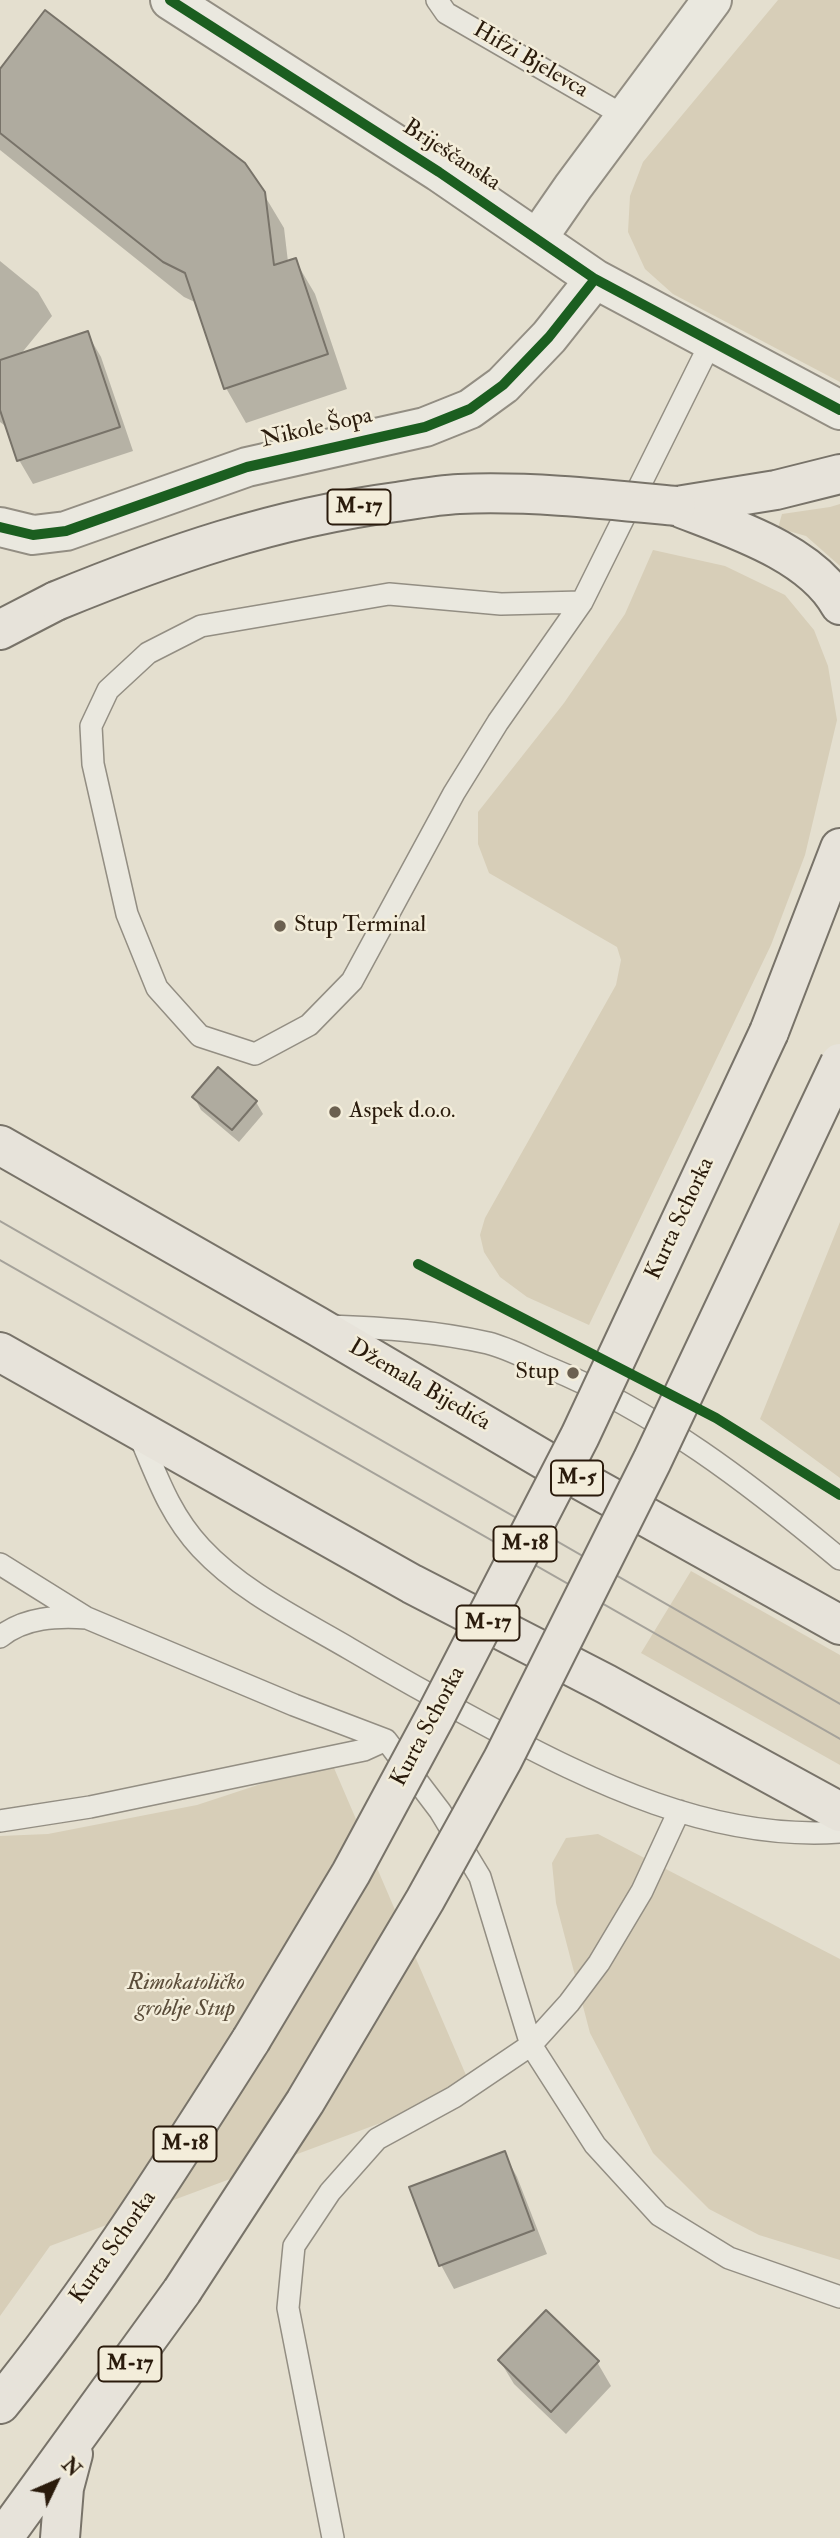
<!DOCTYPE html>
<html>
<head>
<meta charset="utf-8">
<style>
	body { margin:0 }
	#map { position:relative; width:840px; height:2538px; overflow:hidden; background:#e4dfcf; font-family:"IM FELL Double Pica",serif }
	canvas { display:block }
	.north { position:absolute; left:21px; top:2447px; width:70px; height:70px; -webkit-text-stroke:5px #f3edda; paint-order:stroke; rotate:46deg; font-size:19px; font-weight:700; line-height:28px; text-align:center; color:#2a1b0c }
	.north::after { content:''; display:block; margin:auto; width:24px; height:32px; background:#2a1b0c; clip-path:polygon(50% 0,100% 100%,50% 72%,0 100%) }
</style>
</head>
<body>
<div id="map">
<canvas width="840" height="2538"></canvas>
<div class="north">N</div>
</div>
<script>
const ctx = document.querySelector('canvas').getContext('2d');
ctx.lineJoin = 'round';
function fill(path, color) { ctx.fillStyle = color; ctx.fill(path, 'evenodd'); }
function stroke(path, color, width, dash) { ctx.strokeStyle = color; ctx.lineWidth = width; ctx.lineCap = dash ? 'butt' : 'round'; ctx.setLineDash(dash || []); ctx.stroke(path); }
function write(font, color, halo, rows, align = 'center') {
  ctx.font = font + ' "IM FELL Double Pica",serif'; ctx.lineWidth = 5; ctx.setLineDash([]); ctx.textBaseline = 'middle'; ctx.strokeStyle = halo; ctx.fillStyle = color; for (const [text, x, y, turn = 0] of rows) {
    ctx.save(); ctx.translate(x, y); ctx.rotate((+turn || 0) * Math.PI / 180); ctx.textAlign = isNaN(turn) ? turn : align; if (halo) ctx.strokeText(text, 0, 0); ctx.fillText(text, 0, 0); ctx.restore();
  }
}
fill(new Path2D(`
	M 778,0 L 840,0 L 840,382 L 673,294 L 645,269 L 628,232 L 630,196 L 643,162 Z
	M 840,504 L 840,566 L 806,536 L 778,528 L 782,514 L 830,507 Z
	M 653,550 L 725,566 L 785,595 L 814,630 L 828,666 L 837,720 L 805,855 L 771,945 L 589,1325 L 527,1297 L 500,1277 L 484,1252 L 480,1235 L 485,1218 L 616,985 L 621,960 L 617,947 L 489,873 L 478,844 L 478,812 L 564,703 L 625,614 Z
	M 840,1222 L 840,1478 L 760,1419 Z
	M 691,1571 L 840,1655 L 840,1765 L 641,1653 Z
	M 331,1761 L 472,2089 L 50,2246 L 0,2316 L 0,1836 L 48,1834 L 197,1805 Z
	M 598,1834 L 840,1959 L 840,2260 L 759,2235 L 709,2209 L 653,2153 L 590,2033 L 556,1903 L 552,1863 L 566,1838 Z`), '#d7ceb8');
fill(new Path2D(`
	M 0,72 L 263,193 L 284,228 L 288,262 L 295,260 L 315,294 L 347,389 L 246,423 L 226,388 L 197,303 L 184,297 L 0,150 Z
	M 0,261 L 38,292 L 52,316 L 20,355 L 87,333 L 101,357 L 133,451 L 33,484 L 19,460 L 8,428 L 0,422 Z
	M 194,1097 L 256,1102 L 263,1114 L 239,1142 L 201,1110 Z
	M 504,2153 L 517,2177 L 547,2254 L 454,2289 L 441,2265 Z
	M 500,2361 L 597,2362 L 611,2386 L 566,2434 L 514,2384 Z`), '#0003');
const building = new Path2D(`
	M 45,10 L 245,163 L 265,192 L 274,265 L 296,258 L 328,354 L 224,389 L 185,273 L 163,262 L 0,133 L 0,69 Z
	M 88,331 L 120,427 L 17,461 L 0,410 L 0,360 Z
	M 218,1067 L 257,1101 L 232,1130 L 192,1097 Z
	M 505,2151 L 534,2230 L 439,2266 L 409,2187 Z
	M 546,2310 L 599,2361 L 551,2412 L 498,2360 Z`);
fill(building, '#afab9f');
stroke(building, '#787369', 2);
const lane = new Path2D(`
	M 437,0 L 446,13 L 626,117
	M 582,602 L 501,604 L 389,594 L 201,626 L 148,653 L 108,690 L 91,726 L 93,764 L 127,914 L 157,988 L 200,1036 L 255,1054 L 309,1025 L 352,981 L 454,793 L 498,722 L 582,602 L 711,342
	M 329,1326 C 383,1328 435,1331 488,1343 C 508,1348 528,1359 547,1367 C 657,1412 749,1483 840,1559
	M 138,1432 C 156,1474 169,1514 201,1548 C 242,1592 299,1619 350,1649 C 394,1675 439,1700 484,1724 C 594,1783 712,1841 840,1832
	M 0,1564 L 85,1617
	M 0,1637 C 25,1617 57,1616 87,1618 L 294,1705 L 386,1740 L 440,1811 L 480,1877 L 531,2045 L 595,2145 L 659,2215 L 729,2258 L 840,2297
	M 0,1821 L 90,1807 L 364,1750 L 386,1740
	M 333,2538 L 288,2308 L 294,2246 L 330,2192 L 377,2139 L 454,2097 L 531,2045 L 569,2003 L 599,1963 L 642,1891 L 679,1811`);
const street = new Path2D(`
	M 170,0 L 439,172 L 595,279 L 840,410
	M 537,239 L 573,187 L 712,0
	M 0,527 L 33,535 L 66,531 L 247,467 L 425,427 L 470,409 L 503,385 L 549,337 L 595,279`);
const primary = new Path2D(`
	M 676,506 C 729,527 811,552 840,605
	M 677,506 L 776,490 L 840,474
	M 0,630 L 56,601
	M 769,1032 L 840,848
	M 0,1145 L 317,1326 L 546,1461 L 840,1625
	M 0,1352 L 412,1584 L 606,1684 L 840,1812
	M 0,2404 C 93,2290 172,2164 251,2040
	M 3,2538 L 182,2291
	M 60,2538 L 64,2488 L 73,2454`);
stroke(lane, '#938e83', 24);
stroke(street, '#938e83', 42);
stroke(primary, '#787369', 42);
stroke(lane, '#eae8df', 21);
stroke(street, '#eae8df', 38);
stroke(primary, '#e7e3da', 38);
stroke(new Path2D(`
	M 0,1221 L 840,1704
	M 0,1260 L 840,1739`), '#a5a29a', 2);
const primaryBridge = new Path2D(`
	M 56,601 C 168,555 275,518 396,502 C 416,499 438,495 459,494 C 531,491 604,499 676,506
	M 251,2040 L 351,1873 L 435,1717 L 580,1436 L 769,1032
	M 182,2291 L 305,2102 L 425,1900 L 503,1759 L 652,1461 L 840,1063`);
stroke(primaryBridge, '#787369', 42, []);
stroke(primaryBridge, '#e7e3da', 38);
stroke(new Path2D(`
	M 170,0 L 439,172 L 595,279 L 840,410
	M 0,527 L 33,535 L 66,531 L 247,467 L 425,427 L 470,409 L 503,385 L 549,337 L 595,279
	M 418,1264 L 716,1418 L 840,1495`), '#1b5e20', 10);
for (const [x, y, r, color] of [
	[280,926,7,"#6b6050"],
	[335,1112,7,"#6b6050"],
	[573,1373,7,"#6b6050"]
]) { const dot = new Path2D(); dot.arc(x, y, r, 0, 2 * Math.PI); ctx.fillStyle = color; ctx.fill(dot); stroke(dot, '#f3edda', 2.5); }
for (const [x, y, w] of [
	[359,507,63],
	[577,1478,52],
	[525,1544,63],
	[488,1623,63],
	[185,2144,63],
	[130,2364,63]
]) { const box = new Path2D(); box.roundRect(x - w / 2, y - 17.5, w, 35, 5); ctx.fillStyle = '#f3edda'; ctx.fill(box); stroke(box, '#2a1b0c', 2); }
write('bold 21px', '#2a1b0c', null, [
	["M-17",359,507],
	["M-5",577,1478],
	["M-18",525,1544],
	["M-17",488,1623],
	["M-18",185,2144],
	["M-17",130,2364]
]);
write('23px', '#2a1b0c', '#f3edda', [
	["Hifzi Bjelevca",530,61,30],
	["Briješčanska",451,156,33],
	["Nikole Šopa",317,429,-13],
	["Kurta Schorka",681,1219,-65],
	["Džemala Bijedića",419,1386,30],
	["Kurta Schorka",429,1727,-62],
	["Kurta Schorka",114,2248,-55]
]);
write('23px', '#2a1b0c', '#f3edda', [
	["Stup Terminal",294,926],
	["Aspek d.o.o.",349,1112],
	["Stup",559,1373,"right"]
], 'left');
write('italic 23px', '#5b4d3a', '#f3edda', [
	["Rimokatoličko",186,1984],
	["groblje Stup",186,2010]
]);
</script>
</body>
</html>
